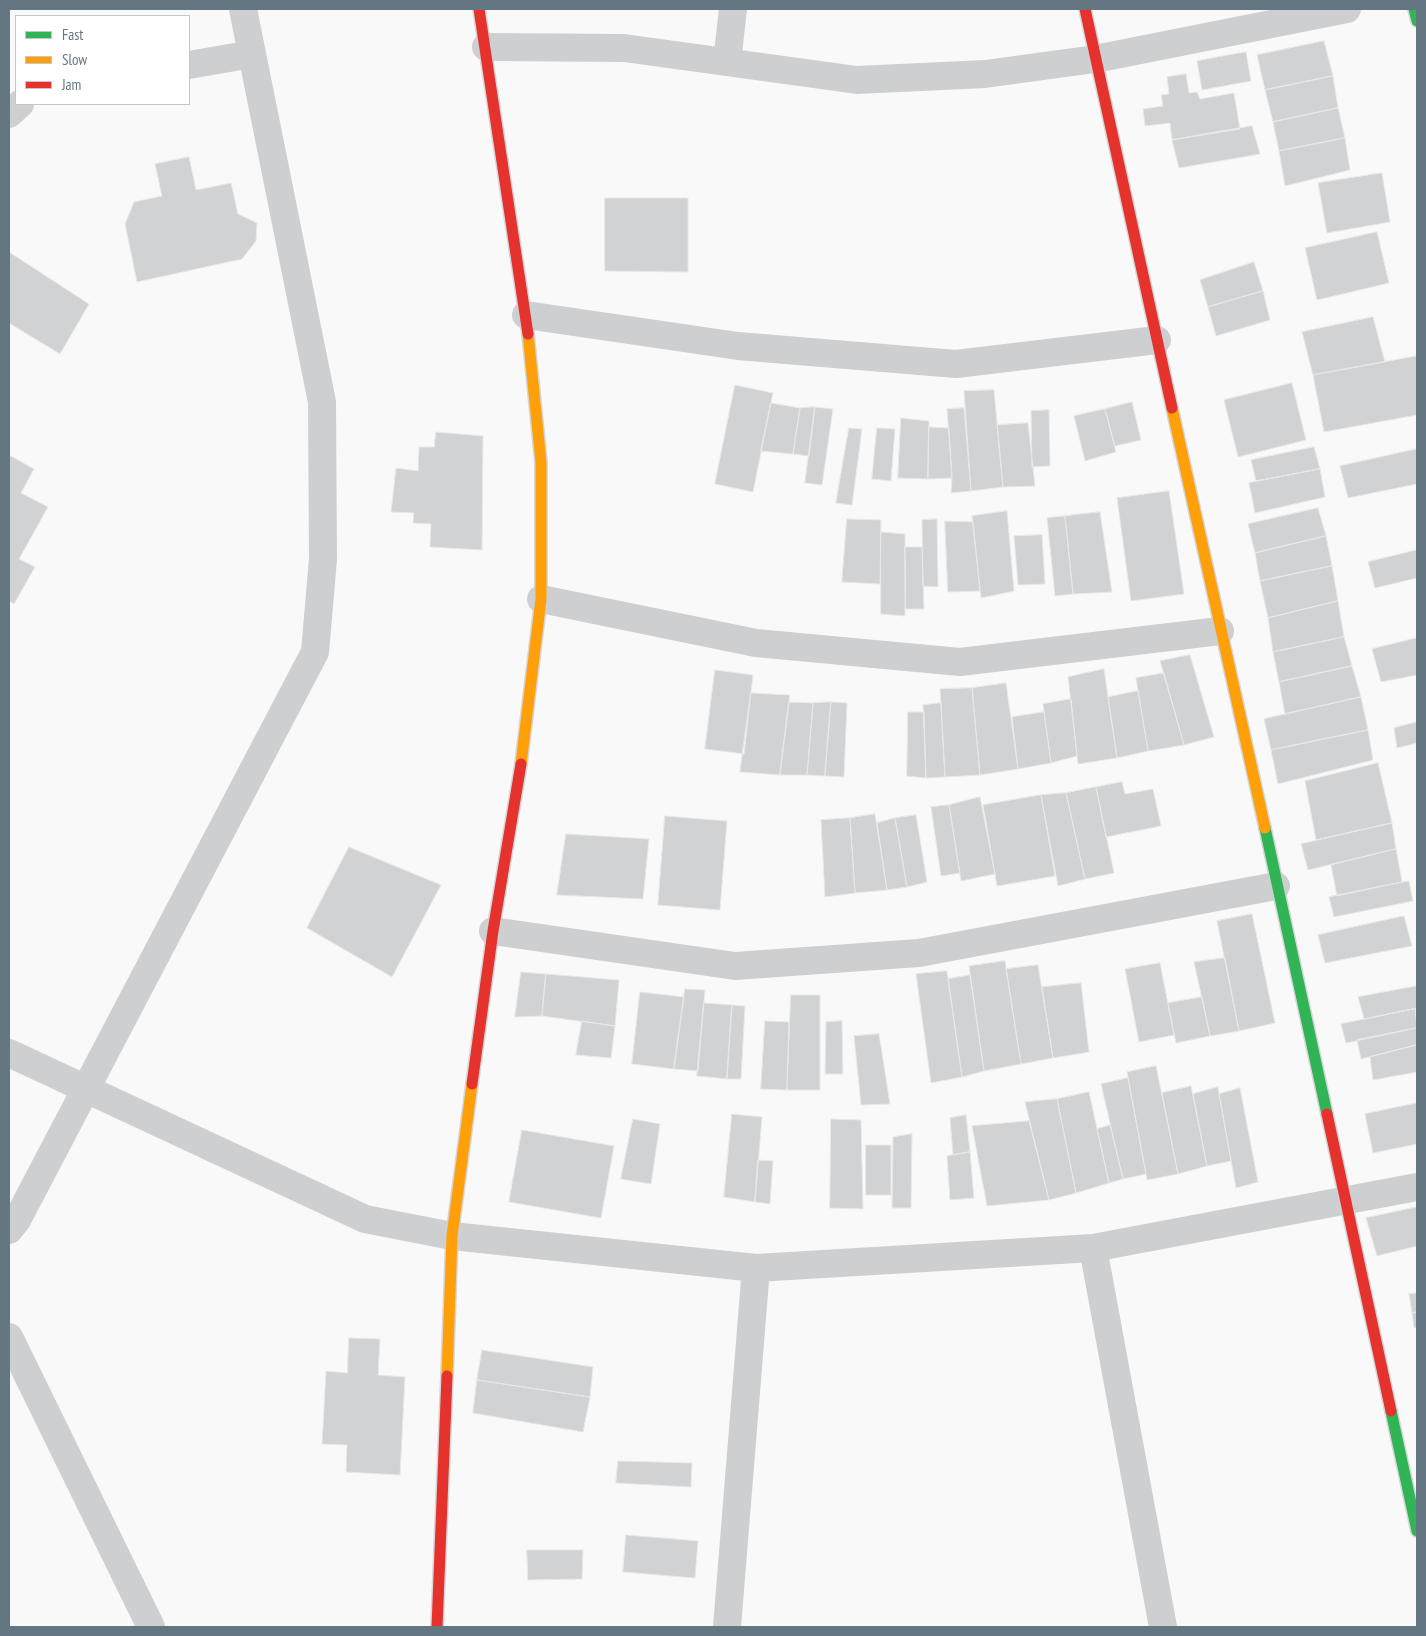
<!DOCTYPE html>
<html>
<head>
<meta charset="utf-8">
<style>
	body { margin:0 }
	#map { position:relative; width:1426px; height:1636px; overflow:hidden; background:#f9f9f9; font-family:"PT Sans Narrow",sans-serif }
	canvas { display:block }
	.frame { position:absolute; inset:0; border:10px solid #657683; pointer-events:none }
	.legend { position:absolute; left:15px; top:15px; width:175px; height:90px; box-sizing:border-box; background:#fff; border:1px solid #c1c8cd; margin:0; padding:6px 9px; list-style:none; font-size:15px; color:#657683 }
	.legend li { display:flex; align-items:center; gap:10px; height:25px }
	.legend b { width:25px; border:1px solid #c1c8cd }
</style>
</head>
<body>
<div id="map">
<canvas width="1426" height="1636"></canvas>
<div class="frame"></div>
<ul class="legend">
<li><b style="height:6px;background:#30b455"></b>Fast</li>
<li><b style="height:6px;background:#ff9f0a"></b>Slow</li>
<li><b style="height:6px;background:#e5322d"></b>Jam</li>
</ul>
</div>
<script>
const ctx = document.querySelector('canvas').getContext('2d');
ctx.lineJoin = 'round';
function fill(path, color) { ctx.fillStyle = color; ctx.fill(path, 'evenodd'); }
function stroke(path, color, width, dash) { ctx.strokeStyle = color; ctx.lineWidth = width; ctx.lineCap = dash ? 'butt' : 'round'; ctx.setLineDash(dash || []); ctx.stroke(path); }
const building = new Path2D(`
	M 1324,41 L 1333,76 L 1265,90 L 1257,55 Z
	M 1246,52 L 1251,81 L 1202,90 L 1197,61 Z
	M 1186,74 L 1189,93 L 1197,92 L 1200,99 L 1234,93 L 1240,129 L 1172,140 L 1170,123 L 1145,126 L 1143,109 L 1163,106 L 1161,95 L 1169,94 L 1167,77 Z
	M 1333,76 L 1338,108 L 1273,122 L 1265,90 Z
	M 1338,108 L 1345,138 L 1279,151 L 1273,122 Z
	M 1252,126 L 1260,154 L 1179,168 L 1172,140 Z
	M 1345,138 L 1350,170 L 1285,186 L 1279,151 Z
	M 189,157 L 196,190 L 231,183 L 238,214 L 257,223 L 256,241 L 242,259 L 137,282 L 125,224 L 134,202 L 162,196 L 155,164 Z
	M 1382,173 L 1390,222 L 1327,233 L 1318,183 Z
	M 605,198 L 688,198 L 688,272 L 605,271 Z
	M 1377,232 L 1389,283 L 1317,300 L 1305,248 Z
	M 9,252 L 89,304 L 60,354 L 9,323 Z
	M 1254,262 L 1263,291 L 1208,307 L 1200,280 Z
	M 1263,291 L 1270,320 L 1216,336 L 1208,307 Z
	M 1373,317 L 1385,362 L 1313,375 L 1302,332 Z
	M 1417,356 L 1417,415 L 1324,432 L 1313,375 Z
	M 1292,383 L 1306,440 L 1238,457 L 1224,400 Z
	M 735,385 L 773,393 L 753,492 L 715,484 Z
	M 994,390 L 1003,487 L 971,491 L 964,391 Z
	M 1132,402 L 1141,440 L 1115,446 L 1105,409 Z
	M 771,403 L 800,408 L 793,454 L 761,451 Z
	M 815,407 L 809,456 L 793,454 L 800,408 Z
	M 815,407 L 833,409 L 822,485 L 805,483 Z
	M 964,408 L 971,491 L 951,493 L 952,478 L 947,409 Z
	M 1105,409 L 1116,452 L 1085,461 L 1074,416 Z
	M 1049,410 L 1050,466 L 1032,467 L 1031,411 Z
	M 901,418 L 929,421 L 928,479 L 898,478 Z
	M 1028,423 L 1035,486 L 1003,487 L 997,425 Z
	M 929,427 L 949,428 L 952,478 L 928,479 Z
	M 849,428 L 862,429 L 852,505 L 836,503 Z
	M 877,428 L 895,429 L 891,481 L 872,479 Z
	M 436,432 L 483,436 L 482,550 L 430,547 L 431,524 L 413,523 L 414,513 L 391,512 L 396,468 L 418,471 L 419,447 L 434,447 Z
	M 1314,447 L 1320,469 L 1256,481 L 1251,460 Z
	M 1417,449 L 1417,484 L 1348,498 L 1340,466 Z
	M 9,455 L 34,469 L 21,493 L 48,507 L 19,559 L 35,567 L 14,604 L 9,601 Z
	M 1320,469 L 1325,497 L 1255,513 L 1249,483 Z
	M 1169,491 L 1184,594 L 1131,601 L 1117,498 Z
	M 1318,508 L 1326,536 L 1255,553 L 1248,524 Z
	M 1007,511 L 1014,591 L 981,598 L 972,516 Z
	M 1100,512 L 1112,592 L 1073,594 L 1065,516 Z
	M 1065,516 L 1073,594 L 1055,596 L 1047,518 Z
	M 847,519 L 881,520 L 880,584 L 842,582 Z
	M 937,519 L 938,587 L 923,586 L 922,520 Z
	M 945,521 L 973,522 L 980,591 L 948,592 Z
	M 881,532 L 905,534 L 905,616 L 881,614 Z
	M 1042,535 L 1045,584 L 1018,585 L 1014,536 Z
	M 1326,536 L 1332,566 L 1260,581 L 1255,553 Z
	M 905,547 L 922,547 L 924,609 L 906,609 Z
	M 1417,550 L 1417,578 L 1375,588 L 1368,562 Z
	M 1332,566 L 1338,601 L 1268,618 L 1260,581 Z
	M 1338,601 L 1344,637 L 1273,652 L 1268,618 Z
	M 1344,637 L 1352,666 L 1279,682 L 1273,652 Z
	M 1417,638 L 1417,675 L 1381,682 L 1372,649 Z
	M 1190,655 L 1214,737 L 1184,745 L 1160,661 Z
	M 1352,666 L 1361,697 L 1285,714 L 1279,682 Z
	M 1104,669 L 1117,758 L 1078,764 L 1068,677 Z
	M 715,670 L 753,675 L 744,754 L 705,749 Z
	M 1164,673 L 1184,745 L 1148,751 L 1136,678 Z
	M 1006,683 L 1018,769 L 980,775 L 972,688 Z
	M 972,688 L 980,775 L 945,777 L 940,689 Z
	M 1138,691 L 1148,751 L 1117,758 L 1108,697 Z
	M 751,693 L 790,695 L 780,775 L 740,772 Z
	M 1361,697 L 1368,730 L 1271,750 L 1264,719 Z
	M 1071,699 L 1077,756 L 1051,763 L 1043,704 Z
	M 789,702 L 813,703 L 807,775 L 780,775 Z
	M 831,702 L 847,703 L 844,777 L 825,776 Z
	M 831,702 L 825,776 L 807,775 L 813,703 Z
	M 941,703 L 945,777 L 926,778 L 923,705 Z
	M 908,712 L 924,712 L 926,778 L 907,776 Z
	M 1044,712 L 1051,763 L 1018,769 L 1012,717 Z
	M 1417,722 L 1417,743 L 1397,748 L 1394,728 Z
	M 1368,730 L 1373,760 L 1278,784 L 1271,750 Z
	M 1378,763 L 1392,823 L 1316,840 L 1305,781 Z
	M 1122,782 L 1125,794 L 1153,789 L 1161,826 L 1106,837 L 1096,787 Z
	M 1096,787 L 1114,873 L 1085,879 L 1066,793 Z
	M 1066,793 L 1085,879 L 1058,886 L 1041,795 Z
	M 1041,795 L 1055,876 L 997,886 L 983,805 Z
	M 980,797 L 995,874 L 961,881 L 949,805 Z
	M 949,805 L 960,873 L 941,876 L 931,807 Z
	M 875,814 L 887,890 L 855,893 L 850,818 Z
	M 916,815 L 927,882 L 907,887 L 895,818 Z
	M 665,816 L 727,821 L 720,910 L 658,905 Z
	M 850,818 L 855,893 L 825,897 L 821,820 Z
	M 895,818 L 907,887 L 887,890 L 877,823 Z
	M 1392,823 L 1396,849 L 1308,870 L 1301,844 Z
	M 566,834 L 649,839 L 643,899 L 557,895 Z
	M 349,847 L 441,885 L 392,977 L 307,928 Z
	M 1396,849 L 1402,882 L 1337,896 L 1331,865 Z
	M 1409,881 L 1413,901 L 1334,917 L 1329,897 Z
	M 1252,914 L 1275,1023 L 1239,1031 L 1217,921 Z
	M 1404,916 L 1412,946 L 1325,963 L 1318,935 Z
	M 1225,958 L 1239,1031 L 1210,1036 L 1194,962 Z
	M 1005,961 L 1021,1064 L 984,1071 L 969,966 Z
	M 1160,963 L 1174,1035 L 1139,1042 L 1125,969 Z
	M 1038,965 L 1053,1058 L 1021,1064 L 1006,969 Z
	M 947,971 L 962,1077 L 931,1083 L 916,974 Z
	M 521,972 L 546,974 L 542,1016 L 515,1017 Z
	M 546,974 L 619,980 L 615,1026 L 542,1016 Z
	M 970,975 L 984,1071 L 962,1077 L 948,979 Z
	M 1081,983 L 1089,1052 L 1053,1058 L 1042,987 Z
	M 1417,986 L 1417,1008 L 1364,1019 L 1358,997 Z
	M 685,989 L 705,990 L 698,1071 L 674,1069 Z
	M 640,992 L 684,997 L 674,1069 L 632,1064 Z
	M 791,995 L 820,995 L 820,1090 L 787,1090 Z
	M 1202,997 L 1210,1036 L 1176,1043 L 1168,1003 Z
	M 704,1003 L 732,1005 L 727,1079 L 697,1076 Z
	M 732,1005 L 745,1006 L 741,1079 L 727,1079 Z
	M 1415,1009 L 1417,1028 L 1346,1043 L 1341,1024 Z
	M 582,1021 L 615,1026 L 611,1058 L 576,1055 Z
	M 765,1021 L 789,1022 L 787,1090 L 761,1089 Z
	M 842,1021 L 843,1074 L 825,1074 L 826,1022 Z
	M 1417,1028 L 1417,1045 L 1361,1059 L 1357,1040 Z
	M 879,1034 L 890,1104 L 861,1105 L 854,1036 Z
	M 1417,1045 L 1417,1072 L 1373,1080 L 1370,1057 Z
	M 1156,1066 L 1178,1174 L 1147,1180 L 1127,1072 Z
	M 1128,1078 L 1146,1174 L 1123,1179 L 1101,1084 Z
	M 1191,1086 L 1207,1166 L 1178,1174 L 1162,1093 Z
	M 1218,1087 L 1231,1161 L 1207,1166 L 1193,1094 Z
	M 1240,1088 L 1258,1182 L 1236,1188 L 1219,1094 Z
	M 1089,1092 L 1109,1183 L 1076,1193 L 1057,1099 Z
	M 1057,1099 L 1076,1193 L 1049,1200 L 1025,1102 Z
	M 1417,1103 L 1417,1144 L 1373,1153 L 1365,1114 Z
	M 732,1114 L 762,1117 L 755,1202 L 724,1197 Z
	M 966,1115 L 970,1152 L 953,1155 L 950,1118 Z
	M 633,1119 L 660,1124 L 651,1184 L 621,1179 Z
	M 831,1119 L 861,1120 L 863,1209 L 830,1208 Z
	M 1029,1121 L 1049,1200 L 987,1206 L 972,1126 Z
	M 1110,1125 L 1123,1179 L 1109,1183 L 1097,1129 Z
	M 522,1130 L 614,1146 L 601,1218 L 509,1202 Z
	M 912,1134 L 911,1208 L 892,1208 L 893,1137 Z
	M 866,1145 L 891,1145 L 891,1195 L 866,1195 Z
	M 970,1152 L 974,1198 L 950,1200 L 947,1156 Z
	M 758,1160 L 773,1161 L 770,1204 L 755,1202 Z
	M 1417,1207 L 1417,1246 L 1377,1256 L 1366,1218 Z
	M 1417,1293 L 1417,1312 L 1412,1313 L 1409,1294 Z
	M 1417,1312 L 1417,1327 L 1414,1328 L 1412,1313 Z
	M 349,1338 L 380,1339 L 378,1375 L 405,1377 L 400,1475 L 346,1472 L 347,1445 L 322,1444 L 326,1371 L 347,1373 Z
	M 482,1350 L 593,1367 L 590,1397 L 477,1380 Z
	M 477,1380 L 590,1397 L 583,1432 L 473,1413 Z
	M 618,1461 L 692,1463 L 691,1487 L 616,1483 Z
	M 626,1535 L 698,1541 L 695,1578 L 623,1572 Z
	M 527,1550 L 583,1550 L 582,1579 L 528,1580 Z`);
fill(building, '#d0d2d3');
stroke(building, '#e8e8e8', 1);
const fast = new Path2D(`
	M 1414,9 L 1417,21
	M 1265,828 L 1327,1114
	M 1391,1411 L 1417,1531`);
const slow = new Path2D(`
	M 1172,408 L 1265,828
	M 521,764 L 541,599 L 541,462 L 528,334
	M 447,1376 L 452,1236 L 472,1084`);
const jam = new Path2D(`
	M 479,9 L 528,334
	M 1085,9 L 1172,408
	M 472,1084 L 493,931 L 521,764
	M 1327,1114 L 1391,1411
	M 437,1627 L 447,1376`);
stroke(fast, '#d5d6d7', 14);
stroke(slow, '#d5d6d7', 14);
stroke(jam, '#d5d6d7', 14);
stroke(new Path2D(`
	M 486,47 L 624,48 L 857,80 L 985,74 L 1095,59 L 1347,9
	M 727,62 L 733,9
	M 189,65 L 252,54
	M 9,114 L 20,104
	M 526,315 L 738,346 L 956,364 L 1157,340
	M 541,599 L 756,643 L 960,662 L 1220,631
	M 493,931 L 735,966 L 919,953 L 1276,886
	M 9,1053 L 365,1219 L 452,1236 L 756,1268 L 1093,1248 L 1417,1187
	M 9,1230 L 17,1220 L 315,652 L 323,559 L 322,402 L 243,9
	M 1093,1248 L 1163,1627
	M 9,1337 L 151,1627
	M 727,1627 L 756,1268`), '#cecfd0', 28);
stroke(fast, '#30b455', 11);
stroke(slow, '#ff9f0a', 11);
stroke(jam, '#e5322d', 11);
</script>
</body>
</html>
